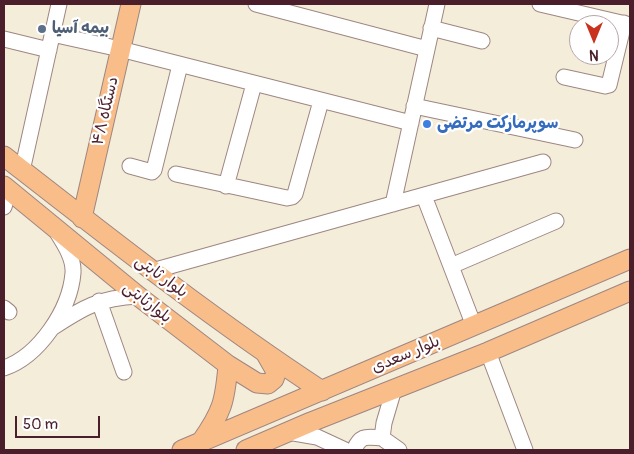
<!DOCTYPE html>
<html>
<head>
<meta charset="utf-8">
<style>
	body { margin:0 }
	#map { position:relative; width:634px; height:454px; overflow:hidden; background:#f4edda; font-family:Pangolin,sans-serif }
	canvas { display:block }
	.frame { position:absolute; inset:0; border:5px solid #4a1f2b; pointer-events:none }
	.north { position:absolute; left:569px; top:15px; width:50px; height:50px; box-sizing:border-box; background:#fff; border:1px solid #b7a5aa; border-radius:50%; rotate:180deg; font-size:14px; font-weight:700; line-height:20px; text-align:center; color:#4a1f2b }
	.north::after { content:''; display:block; margin:auto; width:18px; height:22px; background:#c8321e; clip-path:polygon(50% 0,100% 100%,50% 72%,0 100%) }
	.scale { position:absolute; left:15px; top:416px; width:85px; height:22px; box-sizing:border-box; border:2px solid #4a1f2b; border-top:0; padding-left:6px; font-size:15px; line-height:18px; white-space:nowrap; color:#4a1f2b; -webkit-text-stroke:4px #fff; paint-order:stroke }
</style>
</head>
<body>
<div id="map">
<canvas width="634" height="454"></canvas>
<div class="frame"></div>
<div class="north">N</div>
<div class="scale">50 m</div>
</div>
<script>
const ctx = document.querySelector('canvas').getContext('2d');
ctx.lineJoin = 'round';
function stroke(path, color, width, dash) { ctx.strokeStyle = color; ctx.lineWidth = width; ctx.lineCap = dash ? 'butt' : 'round'; ctx.setLineDash(dash || []); ctx.stroke(path); }
function write(font, color, halo, rows, align = 'center') {
  ctx.font = font + ' Pangolin,"Playpen Sans Arabic",sans-serif'; ctx.lineWidth = 4.5; ctx.setLineDash([]); ctx.textBaseline = 'middle'; ctx.strokeStyle = halo; ctx.fillStyle = color; for (const [text, x, y, turn = 0] of rows) {
    ctx.save(); ctx.translate(x, y); ctx.rotate((+turn || 0) * Math.PI / 180); ctx.textAlign = isNaN(turn) ? turn : align; if (halo) ctx.strokeText(text, 0, 0); ctx.fillText(text, 0, 0); ctx.restore();
  }
}
const minor = new Path2D(`
	M 256,4 L 427,49
	M 540,4 L 630,25
	M 431,28 L 482,41
	M 52,34 L 120,49 L 411,123
	M 4,39 L 49,50
	M 564,77 L 605,86 L 609,85 L 624,23
	M 414,106 L 575,140
	M 130,166 L 152,172 L 154,170 L 180,65
	M 22,171 L 59,4
	M 176,174 L 287,198 L 292,197 L 295,194 L 321,101
	M 226,186 L 254,84
	M 424,196 L 474,326
	M 393,204 L 437,4
	M 4,207 L 9,190
	M 451,266 L 556,221
	M 152,271 L 543,162
	M 99,301 L 124,372
	M 4,308 L 9,312
	M 52,328 C 84,307 99,298 138,296
	M 488,352 L 525,450
	M 4,368 C 39,356 70,310 73,273 C 74,259 65,245 58,234
	M 394,389 L 384,423 L 382,438 L 399,450
	M 288,432 L 317,437 L 345,450
	M 354,450 C 361,434 367,437 382,438`);
const major = new Path2D(`
	M 4,156 C 108,237 212,319 322,391
	M 4,186 L 138,296 L 228,365 C 225,402 222,412 201,442
	M 82,218 L 131,4
	M 228,365 L 257,383 L 268,384 L 274,379 L 276,373 L 274,368 L 266,354
	M 182,450 L 630,259
	M 246,450 L 311,422 L 488,352 L 630,291`);
stroke(minor, '#9f8682', 17);
stroke(major, '#9f8682', 21);
stroke(minor, '#fff', 15);
stroke(major, '#f8bd88', 19);
for (const [x, y, r, color] of [
	[42,29,5,"#5c6f8a"],
	[427,124,5,"#3f7fe0"]
]) { const dot = new Path2D(); dot.arc(x, y, r, 0, 2 * Math.PI); ctx.fillStyle = color; ctx.fill(dot); stroke(dot, '#fff', 2); }
write('bold 16px', '#4e5e75', '#fff', [
	["بیمه آسیا",52,29]
], 'left');
write('16px', '#4a1f2b', '#fff', [
	["۴۸ دستگاه",106,111,-77],
	["بلوار ثابتی",161,277,36],
	["بلوارثابتی",147,303,38],
	["بلوار سعدی",406,355,-23]
]);
write('bold 16px', '#366cbe', '#fff', [
	["سوپرمارکت مرتضی",437,124]
], 'left');
</script>
</body>
</html>
